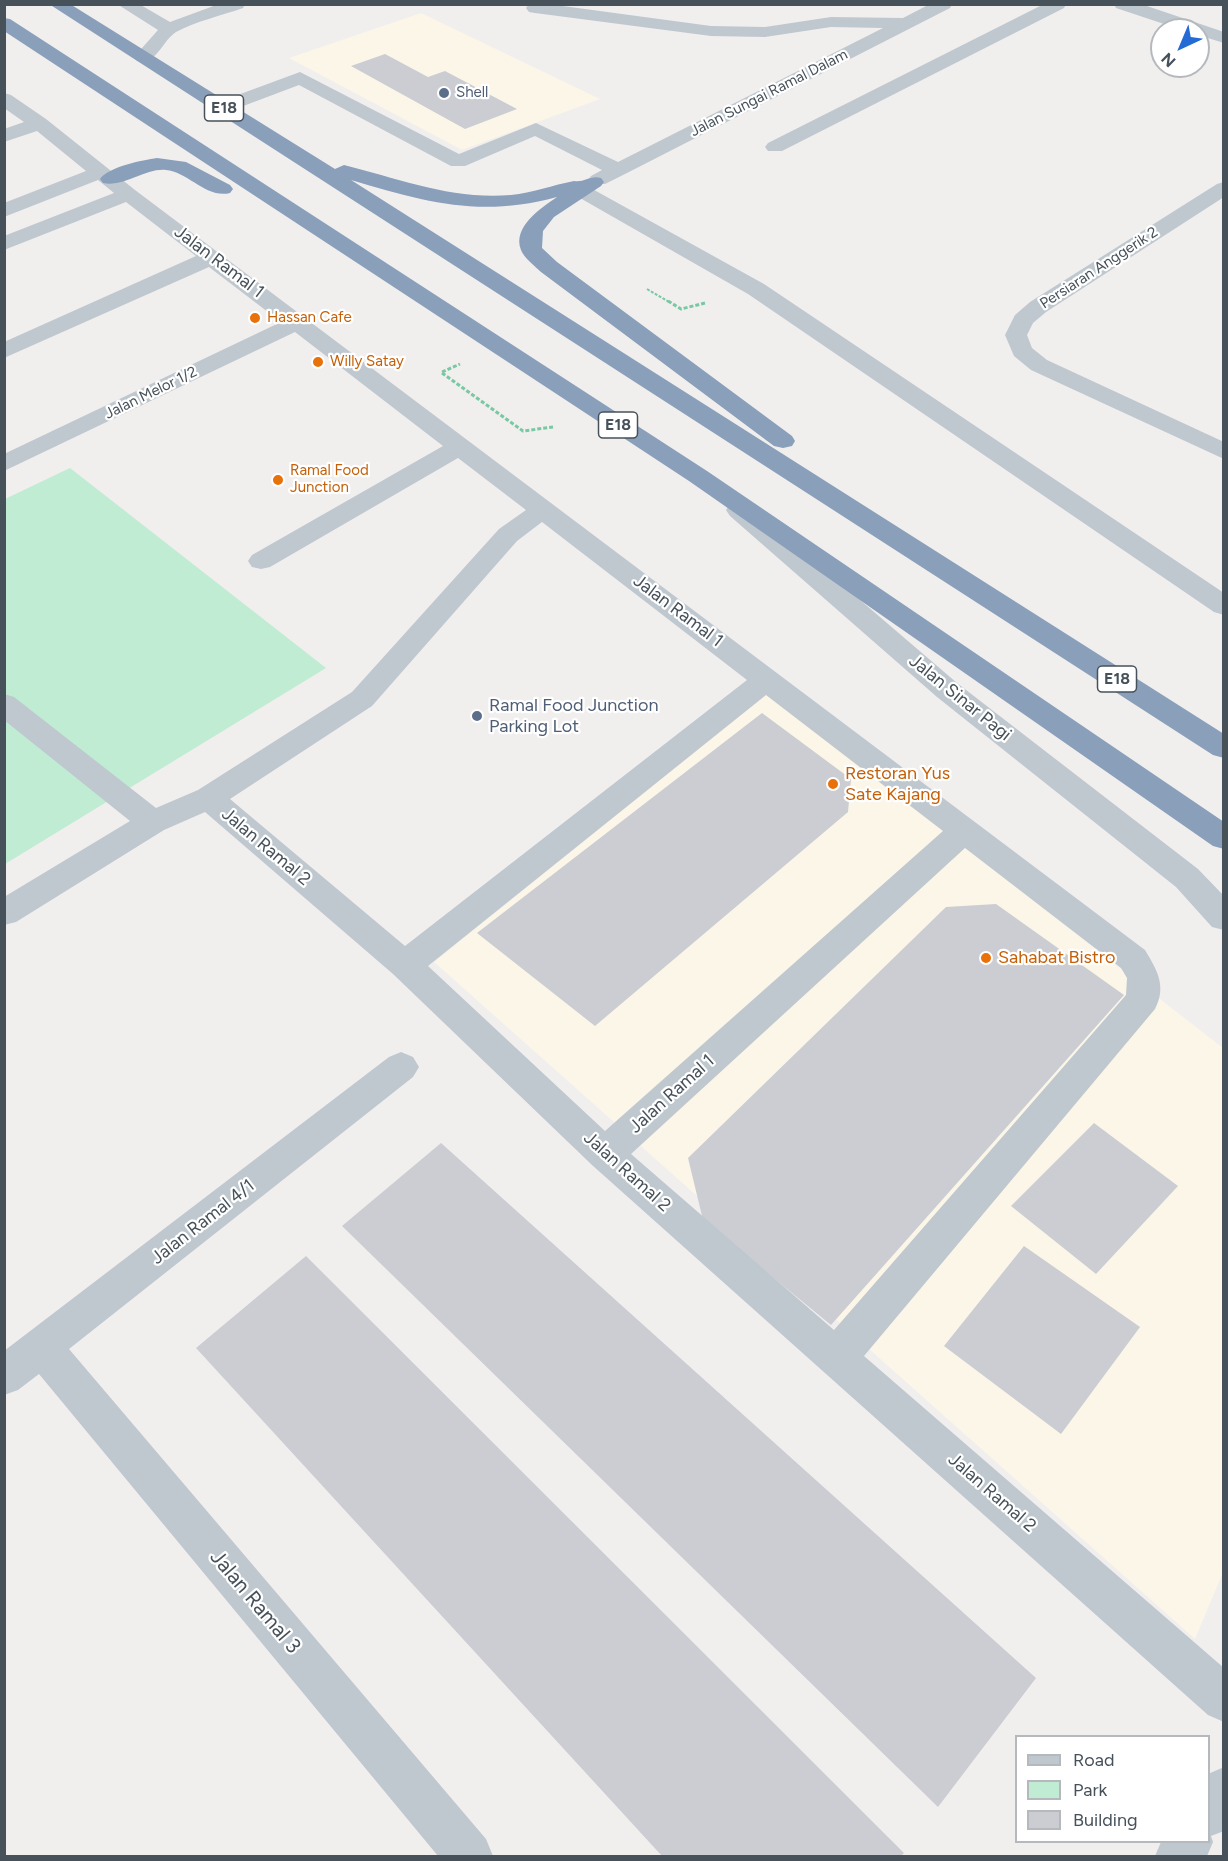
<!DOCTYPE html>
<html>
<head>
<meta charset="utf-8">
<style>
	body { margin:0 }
	#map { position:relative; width:1228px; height:1861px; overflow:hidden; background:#f1eeee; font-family:Figtree,sans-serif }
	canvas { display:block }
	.frame { position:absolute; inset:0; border:6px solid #47515a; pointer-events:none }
	.legend { position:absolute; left:1015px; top:1735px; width:195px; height:108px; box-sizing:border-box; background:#fff; border:2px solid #b5b9bd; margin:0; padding:8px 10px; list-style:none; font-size:18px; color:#47515a }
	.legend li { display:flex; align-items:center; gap:12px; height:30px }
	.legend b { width:30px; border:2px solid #b5b9bd }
	.north { position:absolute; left:1150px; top:18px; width:60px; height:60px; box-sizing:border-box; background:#fff; border:2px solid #b5b9bd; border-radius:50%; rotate:224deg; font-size:16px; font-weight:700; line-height:24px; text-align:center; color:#47515a }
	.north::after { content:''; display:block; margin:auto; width:21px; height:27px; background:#246bd5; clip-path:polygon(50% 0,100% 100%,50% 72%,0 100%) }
</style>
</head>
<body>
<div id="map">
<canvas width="1228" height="1861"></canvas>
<div class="frame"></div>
<ul class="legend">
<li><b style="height:8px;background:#bfc8cf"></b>Road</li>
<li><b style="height:16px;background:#bfecd2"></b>Park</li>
<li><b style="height:16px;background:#cbcdd3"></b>Building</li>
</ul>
<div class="north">N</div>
</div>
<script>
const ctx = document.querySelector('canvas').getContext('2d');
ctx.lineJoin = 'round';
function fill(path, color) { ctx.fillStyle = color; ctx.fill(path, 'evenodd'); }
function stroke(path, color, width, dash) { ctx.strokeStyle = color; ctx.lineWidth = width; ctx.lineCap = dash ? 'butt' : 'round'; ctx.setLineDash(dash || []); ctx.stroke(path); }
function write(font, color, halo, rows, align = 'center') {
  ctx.font = font + ' Figtree,sans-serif'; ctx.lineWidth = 4.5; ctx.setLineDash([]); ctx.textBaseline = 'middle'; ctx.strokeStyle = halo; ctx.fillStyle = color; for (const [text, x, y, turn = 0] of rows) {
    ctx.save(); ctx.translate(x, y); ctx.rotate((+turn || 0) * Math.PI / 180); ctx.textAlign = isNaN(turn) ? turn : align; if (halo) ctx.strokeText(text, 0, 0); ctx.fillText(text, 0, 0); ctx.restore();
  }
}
fill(new Path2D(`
	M 421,13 L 600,99 L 462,150 L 289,58 Z
	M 767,694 L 1223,1048 L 1224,1570 L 1195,1639 L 434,962 Z`), '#fbf6e8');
fill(new Path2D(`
	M 70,468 L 326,668 L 5,864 L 5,499 Z`), '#bfecd2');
fill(new Path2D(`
	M 385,54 L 428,77 L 445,71 L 517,109 L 465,129 L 351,66 Z
	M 762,713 L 851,779 L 848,812 L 595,1026 L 477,933 Z
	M 996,904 L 1124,995 L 831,1325 L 703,1220 L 688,1158 L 946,907 Z
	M 1094,1123 L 1178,1186 L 1096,1274 L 1011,1206 Z
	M 441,1143 L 1036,1678 L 938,1807 L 342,1226 Z
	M 1024,1246 L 1140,1327 L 1061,1434 L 944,1346 Z
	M 306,1256 L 904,1853 L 901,1856 L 662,1856 L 196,1348 Z`), '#cbcdd3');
stroke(new Path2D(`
	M 647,289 L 671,303`), '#79c8a4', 2, [3, 1.5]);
stroke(new Path2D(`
	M 668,301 L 681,309 L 705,303
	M 442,372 L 460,364
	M 442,373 L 523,431 L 553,427`), '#79c8a4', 3, [4, 2]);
fill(new Path2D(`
	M 117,4 L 139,4 L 170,22 L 219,4 L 245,4 L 243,8 C 223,15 194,22 176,32 C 162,41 156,66 137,61 L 134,57 L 158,30 Z
	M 529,4 L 548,4 L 711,26 L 765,27 L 831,17 L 903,18 L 930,4 L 952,4 L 950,8 L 625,174 L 605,184 L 591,184 L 588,180 L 591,176 L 602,170 L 535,136 L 465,166 L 451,166 L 299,85 L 230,111 L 216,111 L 213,107 L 216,103 L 300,72 L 459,154 L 536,123 L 618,162 L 883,28 L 831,27 L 765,37 L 711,36 L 535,13 L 529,12 L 526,8 Z
	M 1044,4 L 1066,4 L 1064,8 L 782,151 L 768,151 L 765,147 L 768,143 Z
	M 1114,4 L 1141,4 L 1224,32 L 1224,43 L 1198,35 L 1198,30 L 1182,30 L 1116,8 Z
	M 4,93 L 11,95 L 46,119 L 135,190 L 1145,950 C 1157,970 1167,986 1155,1009 L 864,1356 L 1224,1668 L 1224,1722 L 1208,1715 L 592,1165 L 393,974 L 205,812 L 164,830 L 16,922 L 4,925 L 4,897 L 130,821 L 4,720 L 4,694 L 14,697 L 156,808 L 198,790 L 352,692 L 499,529 L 526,510 L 458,458 L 270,567 L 261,569 L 252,567 L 248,561 L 252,555 L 443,446 L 295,332 L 4,471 L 4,454 L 281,322 L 209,267 L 4,358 L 4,342 L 196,256 L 126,202 L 4,250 L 4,236 L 114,193 L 98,180 L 4,217 L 4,203 L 86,171 L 37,131 L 4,142 L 4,129 L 24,122 L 4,108 ZM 542,522 L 747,680 L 405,946 L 230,799 L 372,706 L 517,541 ZM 766,695 L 943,831 L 605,1131 L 428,966 ZM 965,848 L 1121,968 L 1127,978 L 1126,995 L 834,1330 L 631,1154 Z
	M 1224,182 L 1224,197 L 1046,312 L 1033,323 L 1027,335 L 1032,348 L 1047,360 L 1224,442 L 1224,459 L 1031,370 L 1014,356 L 1005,335 L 1015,315 L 1030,302 L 1217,184 Z
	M 580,184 L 587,186 L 764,284 L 1224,593 L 1224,615 L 1214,612 L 748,294 L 573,194 L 570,190 L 573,186 Z
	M 739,502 L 748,504 L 957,683 L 1198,869 L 1224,896 L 1224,930 L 1212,927 L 1176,887 L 937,697 L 730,516 L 726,510 L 730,504 Z
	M 401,1052 L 413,1057 L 419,1067 L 413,1077 L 69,1349 L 486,1839 L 493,1856 L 438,1856 L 39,1374 L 18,1390 L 4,1395 L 4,1351 L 389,1057 Z
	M 1224,1767 L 1224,1831 L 1211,1836 L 1213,1842 L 1207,1856 L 1155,1856 L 1161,1842 L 1208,1842 L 1208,1774 Z`), '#bfc8cf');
fill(new Path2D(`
	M 49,4 L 70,4 L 335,169 L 344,165 C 400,179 452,200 511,195 C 532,193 553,185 574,181 C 584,183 590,175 601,178 L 604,182 L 601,186 L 554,217 L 543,231 L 542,248 L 557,262 L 792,436 L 795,441 L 792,446 L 783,448 L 774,446 L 541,272 C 535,266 524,258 521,250 C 512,227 541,208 557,197 C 479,218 426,202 351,180 L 1224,734 L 1224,758 L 1213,755 Z
	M 4,18 L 10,19 L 707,471 L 1224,822 L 1224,849 L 1213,846 L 689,481 L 4,31 Z
	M 157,158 L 186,162 L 230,185 L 233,189 L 230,193 C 207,199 188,172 166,170 C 144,168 124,188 103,183 L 100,179 C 108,167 143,160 157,158 Z`), '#899fba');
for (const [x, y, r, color] of [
	[444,93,6,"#5c6f8a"],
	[255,318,6,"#e8710a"],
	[318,362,6,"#e8710a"],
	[278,480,6,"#e8710a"],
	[477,716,6,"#5c6f8a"],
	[833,784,6,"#e8710a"],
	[986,958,6,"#e8710a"]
]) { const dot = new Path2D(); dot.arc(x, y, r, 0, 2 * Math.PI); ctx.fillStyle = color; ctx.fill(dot); stroke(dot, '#fff', 2); }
write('15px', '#4e5e75', '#fff', [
	["Shell",456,93]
], 'left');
write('15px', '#47515a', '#fff', [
	["Jalan Sungai Ramal Dalam",769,93,-27],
	["Persiaran Anggerik 2",1099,268,-33],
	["Jalan Melor 1/2",151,393,-26]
]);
write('15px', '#c56008', '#fff', [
	["Hassan Cafe",267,318],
	["Willy Satay",330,362],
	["Ramal Food",290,471],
	["Junction",290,488]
], 'left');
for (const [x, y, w] of [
	[224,108,39],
	[618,425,39],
	[1117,679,39]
]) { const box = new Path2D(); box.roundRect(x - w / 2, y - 13, w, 26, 4.5); ctx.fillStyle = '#fff'; ctx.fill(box); stroke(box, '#47515a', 1.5); }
write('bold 16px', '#47515a', null, [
	["E18",224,108],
	["E18",618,425],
	["E18",1117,679]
]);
write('18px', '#47515a', '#fff', [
	["Jalan Ramal 1",219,262,37],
	["Jalan Ramal 1",678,611,37],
	["Jalan Sinar Pagi",960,698,39],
	["Jalan Ramal 2",266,847,40],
	["Jalan Ramal 1",672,1094,-42],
	["Jalan Ramal 2",627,1172,42],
	["Jalan Ramal 4/1",203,1222,-38],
	["Jalan Ramal 2",992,1493,41]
]);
write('18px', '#4e5e75', '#fff', [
	["Ramal Food Junction",489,706],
	["Parking Lot",489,727]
], 'left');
write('18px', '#c56008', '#fff', [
	["Restoran Yus",845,774],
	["Sate Kajang",845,795],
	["Sahabat Bistro",998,958]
], 'left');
write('21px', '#47515a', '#fff', [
	["Jalan Ramal 3",255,1602,50]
]);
</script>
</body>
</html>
